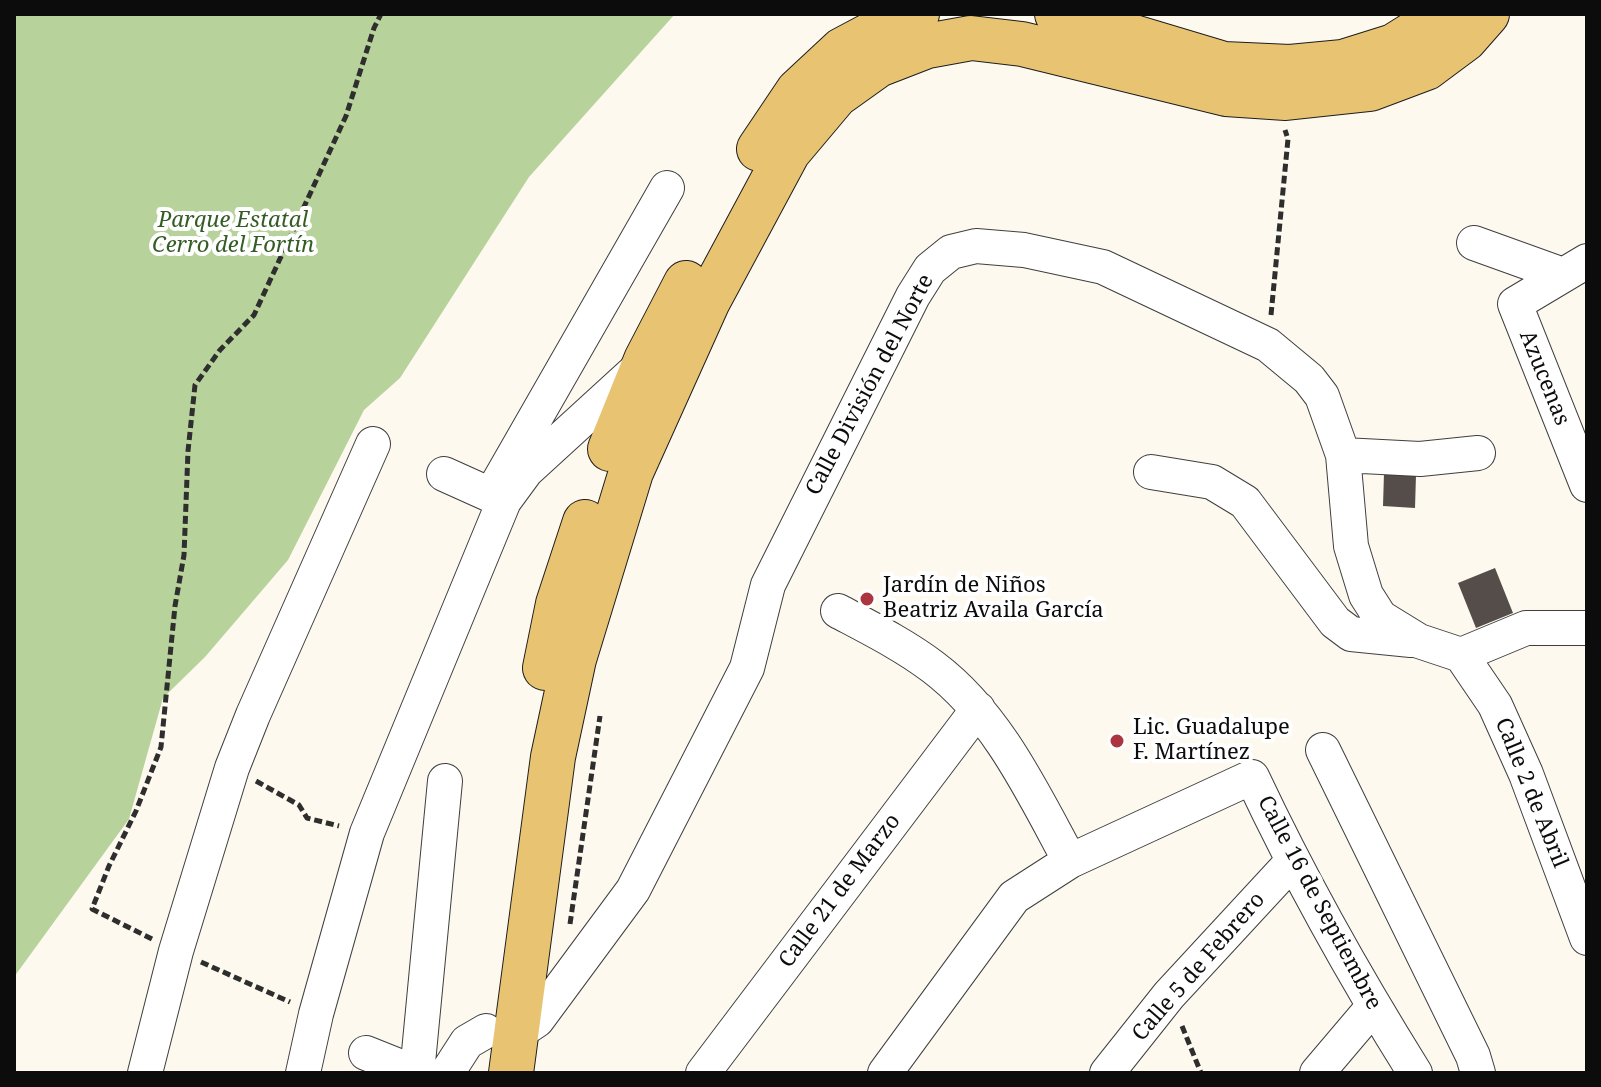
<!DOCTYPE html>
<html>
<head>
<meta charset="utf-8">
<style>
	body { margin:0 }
	#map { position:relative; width:1601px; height:1087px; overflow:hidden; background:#fdf9ee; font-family:"Noto Serif",serif }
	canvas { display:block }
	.frame { position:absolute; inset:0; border:16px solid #0c0c0c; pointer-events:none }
</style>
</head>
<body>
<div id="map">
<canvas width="1601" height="1087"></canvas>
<div class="frame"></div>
</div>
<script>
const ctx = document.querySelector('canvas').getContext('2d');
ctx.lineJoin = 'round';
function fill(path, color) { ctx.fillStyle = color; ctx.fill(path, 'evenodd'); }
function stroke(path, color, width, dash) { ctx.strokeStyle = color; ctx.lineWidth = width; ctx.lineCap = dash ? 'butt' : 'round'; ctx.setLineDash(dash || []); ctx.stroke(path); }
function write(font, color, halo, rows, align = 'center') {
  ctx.font = font + ' "Noto Serif",serif'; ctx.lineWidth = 8; ctx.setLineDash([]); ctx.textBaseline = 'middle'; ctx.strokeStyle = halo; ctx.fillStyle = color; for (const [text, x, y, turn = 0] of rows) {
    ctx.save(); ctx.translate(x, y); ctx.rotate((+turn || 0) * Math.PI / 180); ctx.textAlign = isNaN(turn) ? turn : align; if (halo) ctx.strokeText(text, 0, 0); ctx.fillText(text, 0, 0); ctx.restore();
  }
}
fill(new Path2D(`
	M 14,14 L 675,14 L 529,177 L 400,378 L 364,410 L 288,560 L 205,657 L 163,698 L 129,819 L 14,977 Z`), '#b8d29c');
fill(new Path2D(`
	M 1384,473 L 1416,475 L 1415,508 L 1383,506 Z
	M 1495,568 L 1513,613 L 1476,628 L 1458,583 Z`), '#544d4a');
const minor = new Path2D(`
	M 1474,243 L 1563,275
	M 1587,261 L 1515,304 L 1587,485
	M 1343,455 L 1420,459 L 1478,453
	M 1151,472 L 1212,482 L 1245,502 L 1335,622 L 1351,634 L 1411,640
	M 444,474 L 504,501
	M 498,483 L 667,188
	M 838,611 C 870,628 904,645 933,667 C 997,715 1033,793 1070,861
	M 1461,655 L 1495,705 L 1526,774 L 1587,938
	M 1461,655 L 1526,628 L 1587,628
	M 1323,750 L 1473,1056 L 1478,1073
	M 516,1034 L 537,1020 L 633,890 L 747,668 L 768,585 L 913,296 L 930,269 L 951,252 L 976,246 L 1024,250 L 1103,267 L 1268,345 L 1309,379 L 1322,396 L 1343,455 L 1351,546 L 1366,595 L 1380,617 L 1419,641 L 1461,655
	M 366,1053 L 416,1073
	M 145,1073 L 176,951 L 232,768 L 253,715 L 373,444
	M 303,1073 L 316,1014 L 367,833 L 504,501 L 526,471 L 643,364
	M 417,1073 L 445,781
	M 447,1073 L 467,1042 L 486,1031
	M 703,1073 L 978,709
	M 885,1073 L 1014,897 L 1070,861 L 1252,777 C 1300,879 1355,977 1415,1073
	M 1107,1073 L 1169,995 L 1292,862
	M 1317,1073 L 1373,1007`);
const major = new Path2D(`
	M 1057,14 L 1224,64 L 1290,67 L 1343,62 L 1394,46 L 1445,14
	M 759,149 L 798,91 L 842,50 L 908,15 L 917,14
	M 610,449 L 646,360 L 686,283
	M 545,668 L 558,604 L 585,522
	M 511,1073 L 553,757 L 574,659 L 631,472 L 708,301 L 788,152 L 836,95 L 878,65 L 927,46 L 971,38 L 1022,44 L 1226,94 L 1286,98 L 1370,89 L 1426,68 L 1465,39 L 1487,14`);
stroke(minor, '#3f3f3f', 36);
stroke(major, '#1d1d1d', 46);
stroke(new Path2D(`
	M 1271,315 L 1288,139 L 1285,130
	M 256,781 L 299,805 L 307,818 L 339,826
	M 570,924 L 600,716
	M 152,939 L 92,909 L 109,866 L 136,811 L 161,747 L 175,606 L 184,555 L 188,451 L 195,385 L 220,350 L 254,315 L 346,116 L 374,28 L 381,14
	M 201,962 L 290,1002
	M 1182,1026 L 1201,1073`), '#2e2e2e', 5, [8, 4]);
stroke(minor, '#fff', 34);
stroke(major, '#e8c472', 44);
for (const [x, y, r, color] of [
	[867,599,8,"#ac3542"],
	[1117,741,8,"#ac3542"]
]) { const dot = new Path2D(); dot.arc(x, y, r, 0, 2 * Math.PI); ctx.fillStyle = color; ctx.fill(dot); stroke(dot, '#fff', 3); }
write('italic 22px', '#345c25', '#fff', [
	["Parque Estatal",233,221],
	["Cerro del Fortín",233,246]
]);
write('22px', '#0c0c0c', '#fff', [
	["Azucenas",1544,378,68],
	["Calle División del Norte",870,385,-62],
	["Calle 2 de Abril",1531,793,68],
	["Calle 21 de Marzo",840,891,-53],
	["Calle 16 de Septiembre",1319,903,62],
	["Calle 5 de Febrero",1199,967,-49]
]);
write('22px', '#0c0c0c', '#fff', [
	["Jardín de Niños",883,586],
	["Beatriz Availa García",883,611],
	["Lic. Guadalupe",1133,728],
	["F. Martínez",1133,753]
], 'left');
</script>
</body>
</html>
